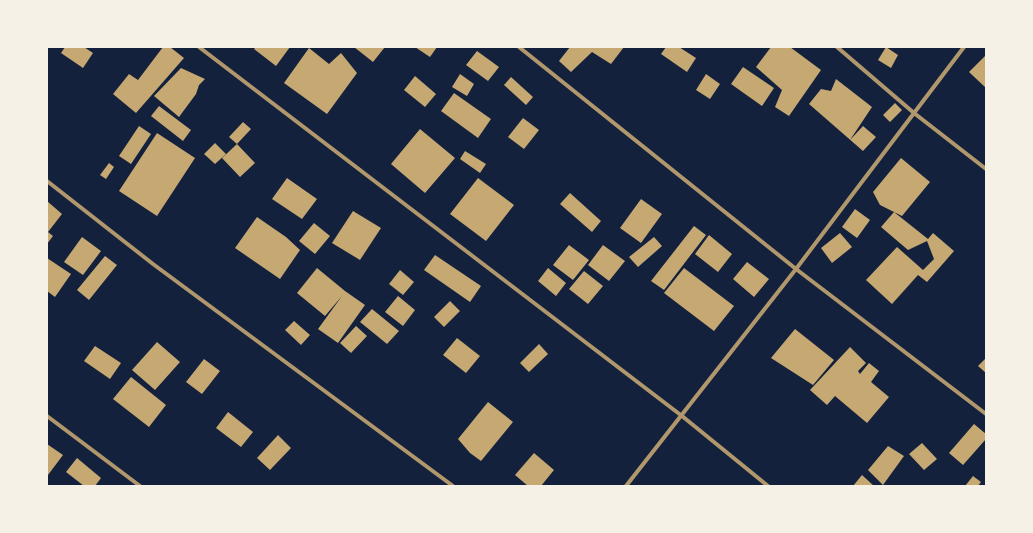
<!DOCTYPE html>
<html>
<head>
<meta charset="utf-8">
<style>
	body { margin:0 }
	#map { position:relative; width:1033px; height:533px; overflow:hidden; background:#14213d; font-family:"PT Sans Narrow",sans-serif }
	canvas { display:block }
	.frame { position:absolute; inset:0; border:48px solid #f6f1e7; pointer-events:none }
</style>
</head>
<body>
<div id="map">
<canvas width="1033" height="533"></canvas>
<div class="frame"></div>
</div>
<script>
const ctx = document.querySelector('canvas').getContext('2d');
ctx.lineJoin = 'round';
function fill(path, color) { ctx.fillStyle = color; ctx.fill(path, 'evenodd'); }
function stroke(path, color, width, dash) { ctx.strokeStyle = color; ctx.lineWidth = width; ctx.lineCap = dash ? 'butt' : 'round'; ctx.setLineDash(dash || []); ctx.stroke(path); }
fill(new Path2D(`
	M 65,47 L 84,47 L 93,53 L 83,68 L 61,53 Z
	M 163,47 L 170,47 L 184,58 L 136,113 L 113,94 L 129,74 L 138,80 Z
	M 256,47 L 290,47 L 276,66 L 254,49 Z
	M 354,47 L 385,47 L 373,62 Z
	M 415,47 L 437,47 L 430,57 Z
	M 570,47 L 624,47 L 611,64 L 592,52 L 571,72 L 559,61 Z
	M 666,47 L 679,47 L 696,58 L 687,72 L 661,54 Z
	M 771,47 L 790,47 L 821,70 L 789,116 L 775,107 L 782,90 L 756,67 Z
	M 886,47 L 898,55 L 891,68 L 878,60 Z
	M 309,48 L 329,64 L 341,53 L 357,73 L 327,114 L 284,83 Z
	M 477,51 L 499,67 L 488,81 L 466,65 Z
	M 986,55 L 986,88 L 969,72 Z
	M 743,67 L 774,88 L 762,106 L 731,84 Z
	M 181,68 L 205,79 L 199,85 L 196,94 L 179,117 L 154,96 Z
	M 460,74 L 474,84 L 467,96 L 452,87 Z
	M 706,74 L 720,84 L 710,99 L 696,90 Z
	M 415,76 L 436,94 L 425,107 L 404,90 Z
	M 511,77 L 533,97 L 526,105 L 504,85 Z
	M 836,79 L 872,107 L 850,140 L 863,126 L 876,137 L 863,151 L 809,104 L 821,89 L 831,91 Z
	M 454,93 L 491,119 L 478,138 L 441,111 Z
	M 895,103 L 902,110 L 890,122 L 883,115 Z
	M 159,106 L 191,130 L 183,141 L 151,116 Z
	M 523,118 L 539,130 L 524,149 L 508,137 Z
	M 243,122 L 251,129 L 237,144 L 255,163 L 240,177 L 222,158 L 237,144 L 229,137 Z
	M 139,126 L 151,134 L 131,164 L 119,156 Z
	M 420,129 L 455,158 L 425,193 L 391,164 Z
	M 157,133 L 195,158 L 157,216 L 119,191 Z
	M 215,143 L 226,154 L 215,164 L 204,154 Z
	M 465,151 L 486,164 L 480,173 L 460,159 Z
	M 901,158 L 930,182 L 902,216 L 880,205 L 873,192 Z
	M 109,163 L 114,167 L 106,179 L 100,175 Z
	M 287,178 L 317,199 L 302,219 L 272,199 Z
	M 478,178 L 514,205 L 486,241 L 450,214 Z
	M 570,193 L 601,221 L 592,232 L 560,204 Z
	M 641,199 L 662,214 L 641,243 L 620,228 Z
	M 47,201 L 62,214 L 48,232 L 53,236 L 47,244 Z
	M 855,209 L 870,220 L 857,238 L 842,227 Z
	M 353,211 L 381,228 L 360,260 L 332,243 Z
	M 894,212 L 928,239 L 933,233 L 954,251 L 927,282 L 918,275 L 892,304 L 866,280 L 897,247 L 923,270 L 934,259 L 927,241 L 908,250 L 881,227 Z
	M 257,217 L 286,237 L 300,250 L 280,279 L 235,248 Z
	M 314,223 L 330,236 L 315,254 L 299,241 Z
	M 694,226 L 706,235 L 664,290 L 651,281 Z
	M 840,233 L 852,247 L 832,263 L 821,248 Z
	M 709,235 L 732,254 L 718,272 L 695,254 Z
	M 82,237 L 101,251 L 83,275 L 64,262 Z
	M 654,237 L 662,246 L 638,267 L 629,257 Z
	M 569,245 L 589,260 L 573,280 L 553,265 Z
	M 603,245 L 625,261 L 609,281 L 588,265 Z
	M 435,255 L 481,286 L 470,302 L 424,270 Z
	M 105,256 L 117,265 L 89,300 L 77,290 Z
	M 47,258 L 71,274 L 55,297 L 47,291 Z
	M 747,262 L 769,279 L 754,297 L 733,279 Z
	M 317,268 L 345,291 L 365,305 L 338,343 L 318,329 L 342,296 L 325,316 L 297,293 Z
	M 548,268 L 566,283 L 556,296 L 538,281 Z
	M 684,268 L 734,306 L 714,331 L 664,293 Z
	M 400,270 L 414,282 L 403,295 L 389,284 Z
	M 584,271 L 603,286 L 588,304 L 569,289 Z
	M 398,296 L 415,310 L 403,326 L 385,312 Z
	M 450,301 L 460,311 L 444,327 L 434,317 Z
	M 372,309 L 399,331 L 387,344 L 360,322 Z
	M 294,321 L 310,335 L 301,345 L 285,330 Z
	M 356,326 L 367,336 L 351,353 L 340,343 Z
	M 795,329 L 834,360 L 813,385 L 771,358 Z
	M 457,338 L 480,356 L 466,373 L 443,355 Z
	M 157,342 L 180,362 L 155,390 L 132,370 Z
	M 539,344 L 548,354 L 529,372 L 520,363 Z
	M 95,346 L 121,363 L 110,379 L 84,361 Z
	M 850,347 L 866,363 L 858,371 L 860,374 L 869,363 L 879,371 L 871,382 L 889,397 L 867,423 L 835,396 L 827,405 L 810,390 Z
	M 986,358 L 986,373 L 978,366 Z
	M 204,359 L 220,371 L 202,394 L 186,382 Z
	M 131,377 L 166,405 L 149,427 L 113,399 Z
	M 488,402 L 513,422 L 481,461 L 470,453 L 458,439 Z
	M 228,412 L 253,432 L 241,447 L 216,428 Z
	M 974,424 L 986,434 L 986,439 L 963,465 L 949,453 Z
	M 278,435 L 291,448 L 270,470 L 257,458 Z
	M 922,443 L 937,459 L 924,470 L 909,454 Z
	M 47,444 L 63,455 L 48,475 L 47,474 Z
	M 888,446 L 904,456 L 883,485 L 868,470 Z
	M 534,453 L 554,470 L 541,486 L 528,486 L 515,475 Z
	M 77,458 L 101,478 L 95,486 L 84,486 L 66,472 Z
	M 862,475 L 874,486 L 853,486 Z
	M 973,476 L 981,482 L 978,486 L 965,486 Z`), '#c6a872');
stroke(new Path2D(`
	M 199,47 L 682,416 L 768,486
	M 519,47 L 796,269 L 986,414
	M 837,47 L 914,113 L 986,169
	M 47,181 L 153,264 L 453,486
	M 47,416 L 140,486
	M 626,486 L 796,269 L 964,47`), '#b1986c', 4);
</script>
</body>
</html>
